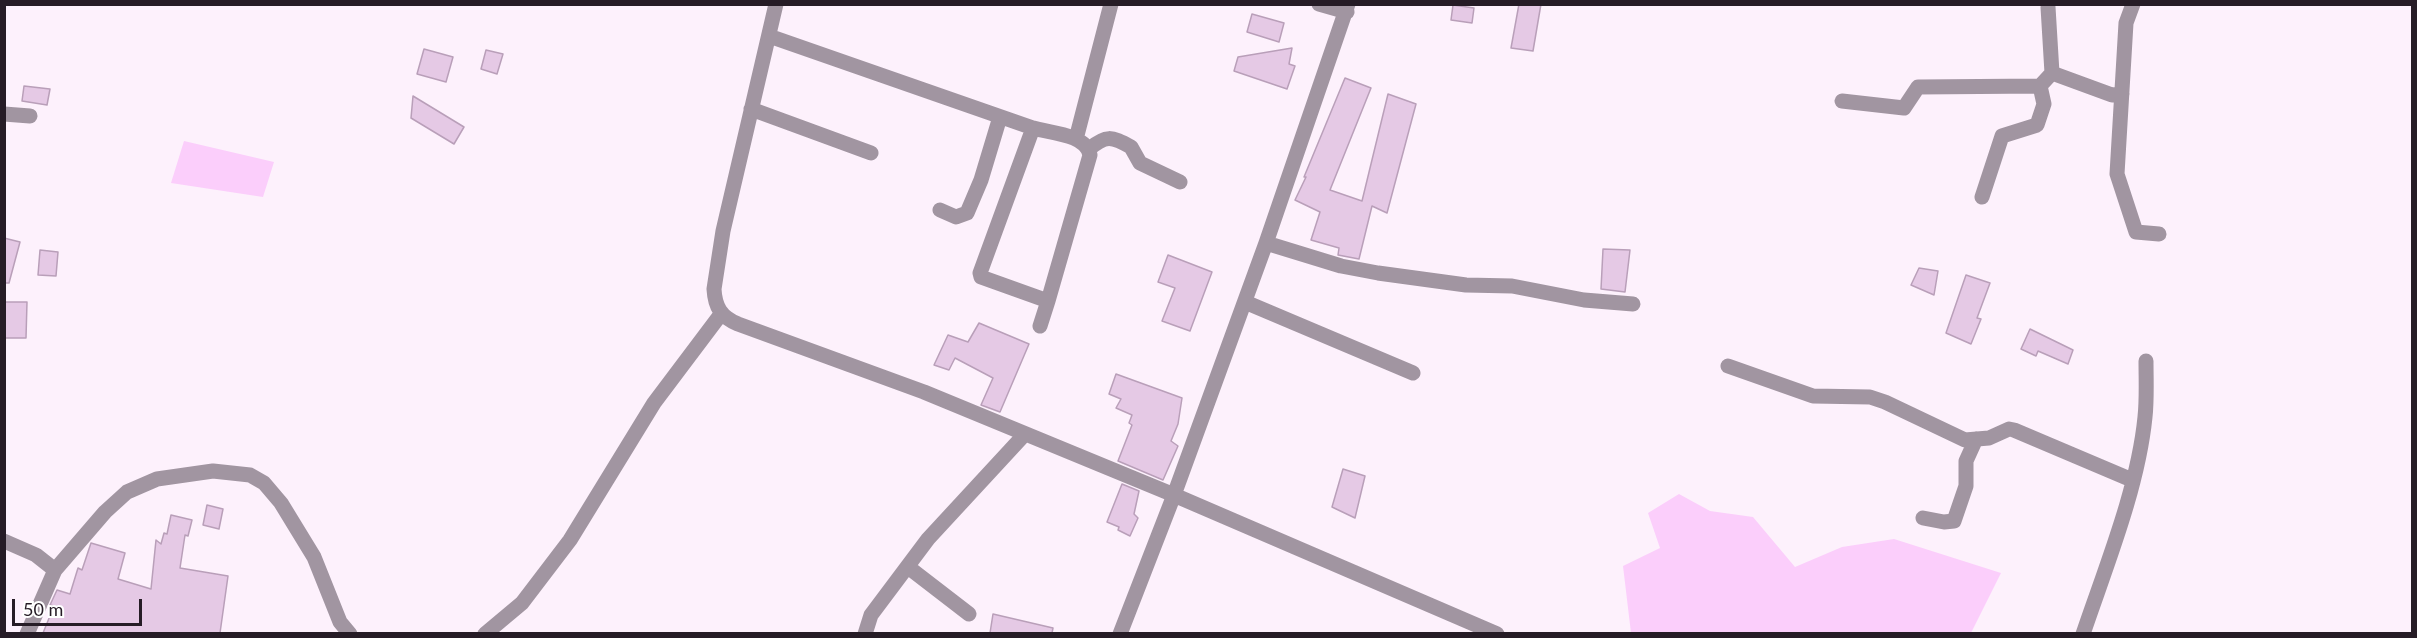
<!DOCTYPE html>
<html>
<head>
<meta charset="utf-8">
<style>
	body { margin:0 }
	#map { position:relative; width:2417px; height:638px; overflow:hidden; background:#fdf1fc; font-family:Lato,sans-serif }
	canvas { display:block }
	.frame { position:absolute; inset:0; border:6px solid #261c26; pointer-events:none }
	.scale { position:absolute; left:12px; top:599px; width:130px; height:27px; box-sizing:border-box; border:3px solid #261c26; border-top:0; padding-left:8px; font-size:18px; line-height:21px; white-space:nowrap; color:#261c26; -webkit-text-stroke:4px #fff; paint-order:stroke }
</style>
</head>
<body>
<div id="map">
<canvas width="2417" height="638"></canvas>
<div class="frame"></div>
<div class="scale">50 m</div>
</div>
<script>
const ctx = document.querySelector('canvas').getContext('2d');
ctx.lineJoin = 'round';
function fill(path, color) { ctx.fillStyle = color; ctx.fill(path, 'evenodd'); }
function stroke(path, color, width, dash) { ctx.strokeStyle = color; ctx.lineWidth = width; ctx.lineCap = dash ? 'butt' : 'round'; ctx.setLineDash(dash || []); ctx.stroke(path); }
fill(new Path2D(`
	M 184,141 L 274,162 L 263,197 L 171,183 Z
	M 1679,494 L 1710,511 L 1753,517 L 1795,567 L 1842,547 L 1894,539 L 2001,573 L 1971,633 L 1631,633 L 1623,566 L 1660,548 L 1648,513 Z`), '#fbcefb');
const building = new Path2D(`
	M 1519,4 L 1541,4 L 1533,51 L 1511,48 Z
	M 1453,5 L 1474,8 L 1472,23 L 1451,20 Z
	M 1252,14 L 1284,23 L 1279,42 L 1247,32 Z
	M 1292,48 L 1289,64 L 1295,66 L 1287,89 L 1234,71 L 1238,57 Z
	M 424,49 L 453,57 L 446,82 L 417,74 Z
	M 486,50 L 503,54 L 497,74 L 481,69 Z
	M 1345,78 L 1371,88 L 1330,190 L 1362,201 L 1388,94 L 1416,104 L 1387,213 L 1372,206 L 1359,259 L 1338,255 L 1339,248 L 1311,240 L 1320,212 L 1295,200 L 1306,177 L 1304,177 Z
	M 24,86 L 50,89 L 47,105 L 22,101 Z
	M 413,96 L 464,127 L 454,144 L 411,118 Z
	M 4,238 L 20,242 L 9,283 L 4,283 Z
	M 1603,249 L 1630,250 L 1625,292 L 1601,289 Z
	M 40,250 L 58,252 L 56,276 L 38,275 Z
	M 1168,255 L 1212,272 L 1190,331 L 1162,321 L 1175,288 L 1158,282 Z
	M 1919,268 L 1938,271 L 1934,295 L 1911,285 Z
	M 1966,275 L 1990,283 L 1977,318 L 1981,319 L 1971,344 L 1946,333 Z
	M 4,302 L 27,302 L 26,338 L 4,338 Z
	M 979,323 L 1029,344 L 1000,412 L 981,405 L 993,378 L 955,358 L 949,370 L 934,365 L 948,335 L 968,342 Z
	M 2030,329 L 2073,350 L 2068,364 L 2038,351 L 2036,356 L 2021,349 Z
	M 1116,374 L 1182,398 L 1178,424 L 1171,441 L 1178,446 L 1163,480 L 1118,461 L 1132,425 L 1129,423 L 1132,415 L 1116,408 L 1121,399 L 1109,394 Z
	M 1343,469 L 1365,476 L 1355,518 L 1332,507 Z
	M 1122,484 L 1139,491 L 1134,514 L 1138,518 L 1130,536 L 1118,530 L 1119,527 L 1107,522 Z
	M 207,505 L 223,509 L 219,529 L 203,525 Z
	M 171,515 L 192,520 L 188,536 L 185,535 L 180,568 L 228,576 L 220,633 L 43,633 L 54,606 L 50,605 L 57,590 L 70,594 L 78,568 L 82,570 L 91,543 L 125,553 L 118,579 L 151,589 L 156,540 L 161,544 L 164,533 L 167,534 Z
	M 993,614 L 1053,628 L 1052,633 L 990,633 Z`);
fill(building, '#e5c9e5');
stroke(building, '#b99fb9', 1.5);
stroke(new Path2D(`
	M 776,4 L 723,231 L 714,289 C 715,307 721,317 738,324 L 924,392 L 1174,495 L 1120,634
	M 1319,4 L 1347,12
	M 1348,4 L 1266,243 L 1174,495 L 1497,634
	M 2133,4 L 2126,23 L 2117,174 L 2136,232 L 2159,234
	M 2048,7 L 2052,73 L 2112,95 L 2122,94
	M 769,36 L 1033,128 C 1050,133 1086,134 1090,155 L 1048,301 L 981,277 L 980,273 L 1033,128
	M 1842,101 L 1904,108 L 1918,87 L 2040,86
	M 751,109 L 871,153
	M 4,114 L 30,116
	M 1076,139 L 1111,4
	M 1089,149 C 1106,135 1111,136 1131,147 L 1140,163 L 1180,182
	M 1982,197 L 2002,136 L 2037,125 L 2044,104 L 2040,86 L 2052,73
	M 940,210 L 956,217 L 967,213 L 981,180 L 1000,117
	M 1266,243 L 1341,266 L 1378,273 L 1466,285 L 1512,286 L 1584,300 L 1633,304
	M 1245,302 L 1413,373
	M 1040,326 L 1048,301
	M 1728,366 L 1813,396 L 1870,397 L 1885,402 L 1965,440 L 1989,438 L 2009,429 L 2014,430 L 2132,480
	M 1923,518 L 1944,522 L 1954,521 L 1966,486 L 1966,461 L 1976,439
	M 4,541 L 36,555 L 55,570
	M 908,567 L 969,614
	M 27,634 L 55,570 L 105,512 L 127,492 L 157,479 L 213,471 L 250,475 L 264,483 L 281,503 L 314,557 L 340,622 L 350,634
	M 485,634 L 522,603 L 570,540 L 654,403 L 721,314
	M 865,634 L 871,615 L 928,539 L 1025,434
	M 2083,634 C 2106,566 2138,488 2145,417 C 2147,399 2146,380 2146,361`), '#a195a1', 15);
</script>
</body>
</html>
